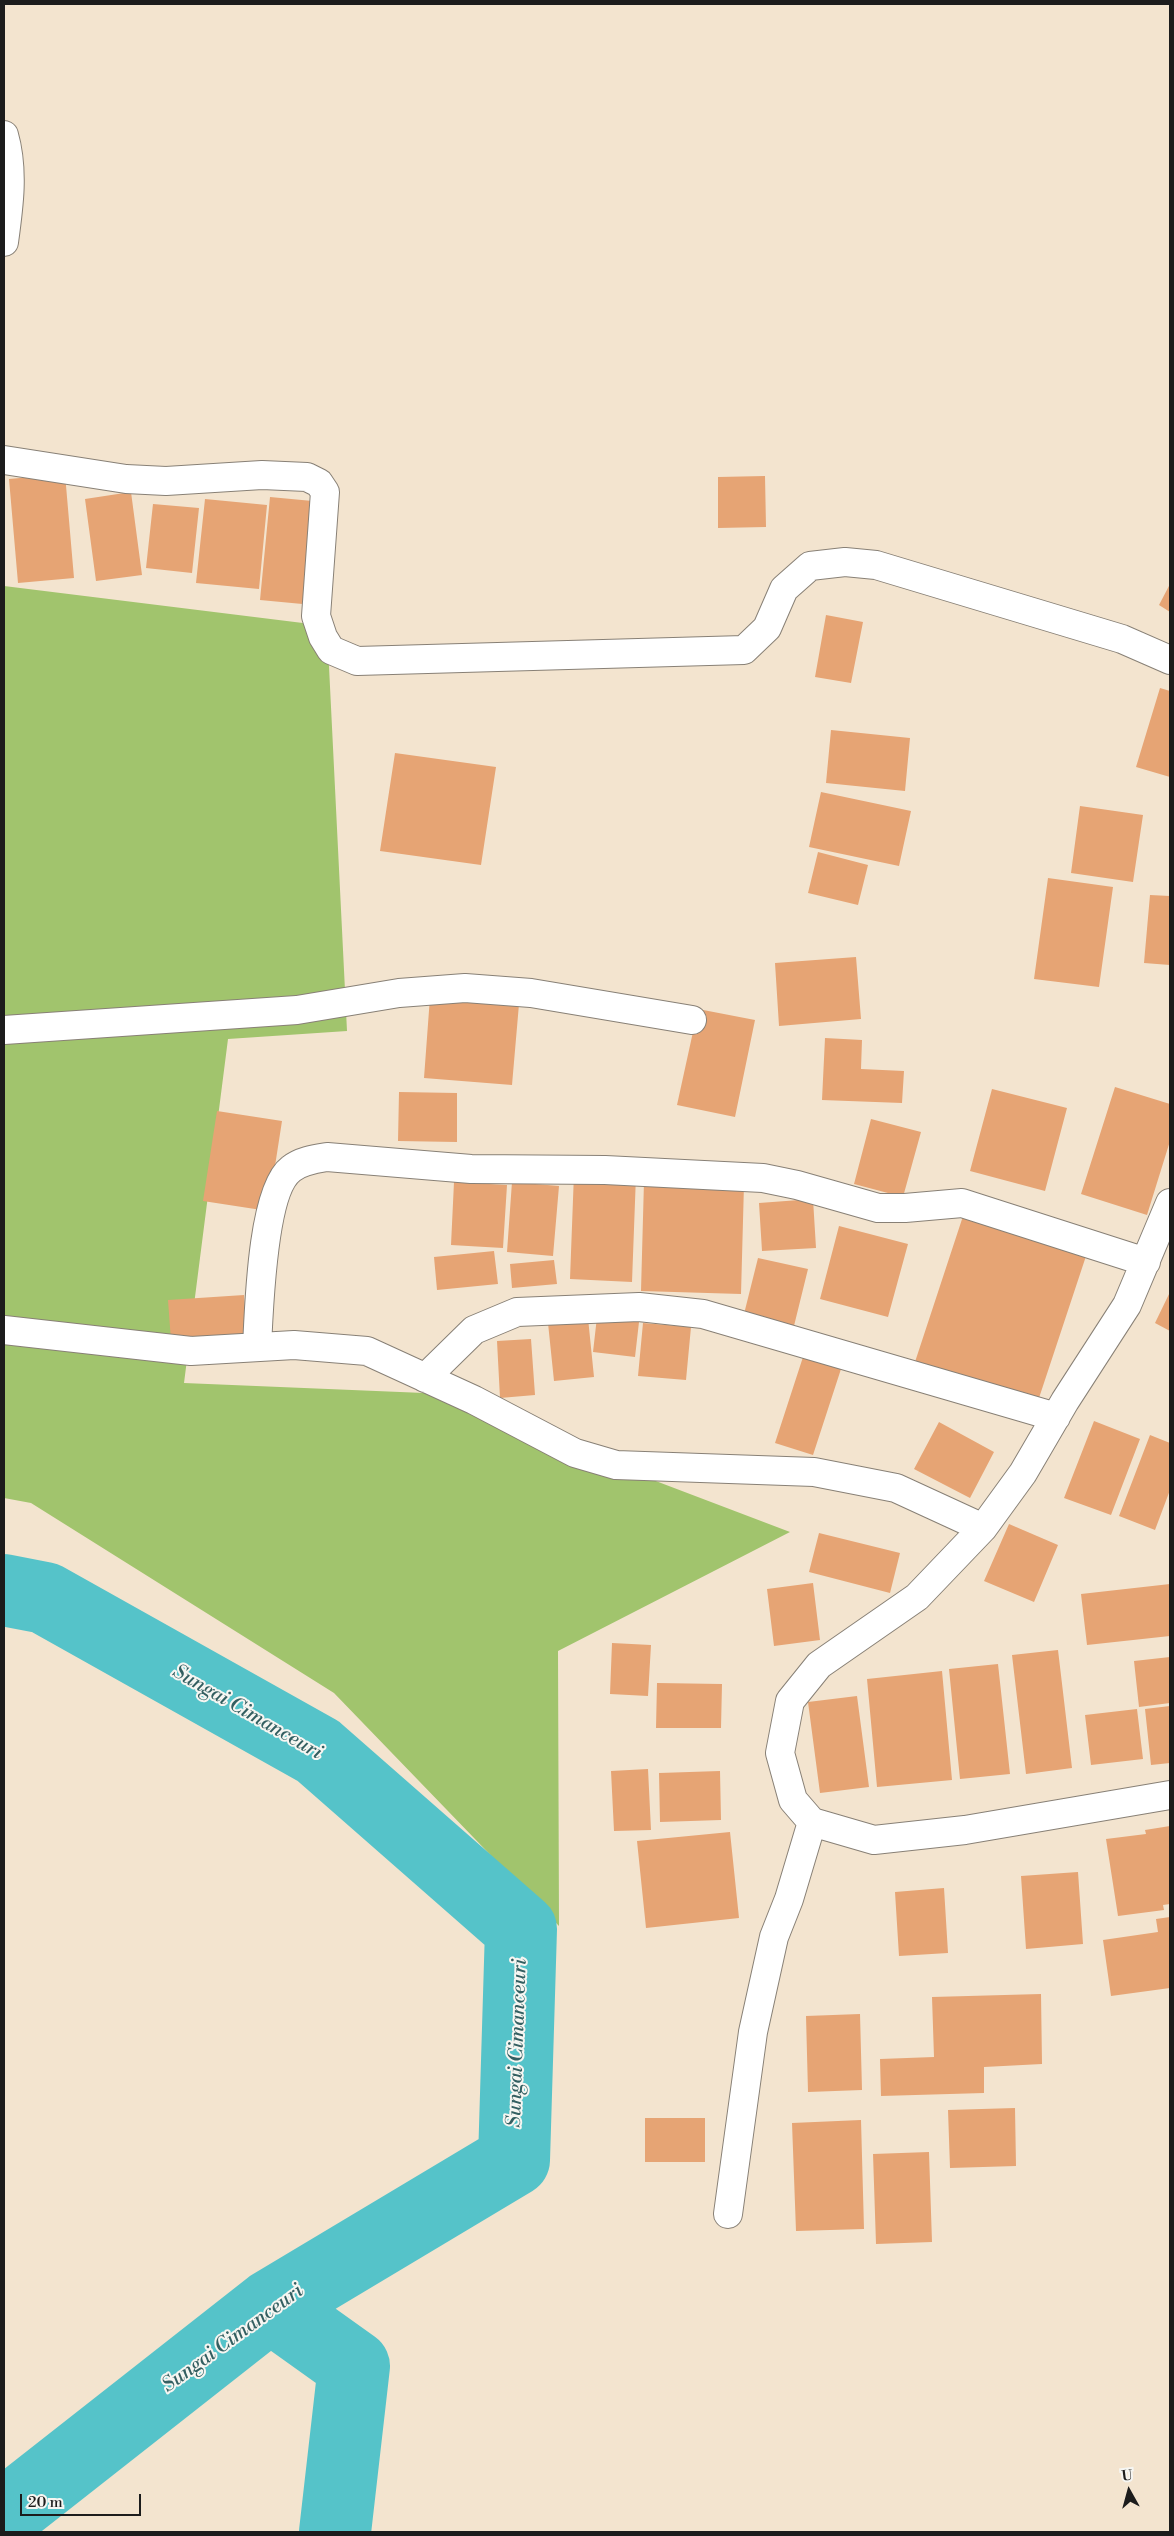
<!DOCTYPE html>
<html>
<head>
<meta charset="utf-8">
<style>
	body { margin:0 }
	#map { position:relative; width:1174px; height:2536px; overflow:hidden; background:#f3e4cf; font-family:"Libre Bodoni",serif }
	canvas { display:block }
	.frame { position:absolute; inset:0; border:5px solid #1c1c1c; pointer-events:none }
	.north { position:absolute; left:1104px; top:2466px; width:50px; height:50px; -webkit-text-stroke:4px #f6f6f2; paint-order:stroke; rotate:353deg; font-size:14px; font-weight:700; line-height:20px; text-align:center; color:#1c1c1c }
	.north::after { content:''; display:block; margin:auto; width:18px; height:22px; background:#1c1c1c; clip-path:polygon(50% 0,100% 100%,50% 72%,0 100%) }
	.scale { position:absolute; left:20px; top:2494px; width:121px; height:22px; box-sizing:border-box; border:2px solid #1c1c1c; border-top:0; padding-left:6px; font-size:15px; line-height:18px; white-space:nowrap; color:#1c1c1c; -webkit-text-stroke:4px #f6f6f2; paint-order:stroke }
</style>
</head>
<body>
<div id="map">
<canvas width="1174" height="2536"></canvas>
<div class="frame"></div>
<div class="north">U</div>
<div class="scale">20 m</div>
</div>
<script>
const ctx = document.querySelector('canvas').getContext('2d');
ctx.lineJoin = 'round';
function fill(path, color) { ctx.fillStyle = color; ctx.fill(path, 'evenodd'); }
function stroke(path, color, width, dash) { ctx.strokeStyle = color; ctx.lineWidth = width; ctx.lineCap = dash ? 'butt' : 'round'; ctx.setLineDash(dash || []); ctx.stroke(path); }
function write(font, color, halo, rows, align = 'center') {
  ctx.font = font + ' "Libre Bodoni",serif'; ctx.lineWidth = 4; ctx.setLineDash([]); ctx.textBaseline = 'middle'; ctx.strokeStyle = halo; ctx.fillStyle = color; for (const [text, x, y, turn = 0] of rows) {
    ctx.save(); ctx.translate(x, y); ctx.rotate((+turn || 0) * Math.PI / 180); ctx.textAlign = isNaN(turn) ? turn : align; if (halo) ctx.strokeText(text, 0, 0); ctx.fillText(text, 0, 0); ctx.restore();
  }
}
fill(new Path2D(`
	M 4,586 L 327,626 L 347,1031 L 228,1039 L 184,1383 L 424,1393 L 790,1532 L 558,1651 L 559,1926 L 334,1693 L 31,1503 L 4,1498 Z`), '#a1c46d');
stroke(new Path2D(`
	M 4,1590 L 45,1598 L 318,1751 L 521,1929 L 514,2160 L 270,2306 L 4,2515
	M 270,2306 L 354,2366 L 335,2532`), '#55c3c9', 72);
fill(new Path2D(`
	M 65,474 L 74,578 L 18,583 L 9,479 Z
	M 765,476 L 766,527 L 718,528 L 718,477 Z
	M 131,492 L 142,575 L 96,581 L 85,499 Z
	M 270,497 L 323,502 L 313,605 L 260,600 Z
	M 205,499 L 267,505 L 259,589 L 196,583 Z
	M 153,504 L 199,508 L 192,573 L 146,568 Z
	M 1170,584 L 1170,612 L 1159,605 Z
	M 826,615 L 863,622 L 851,683 L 815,677 Z
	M 1160,688 L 1170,691 L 1170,777 L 1136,767 Z
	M 831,730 L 910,738 L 905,791 L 826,783 Z
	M 395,753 L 496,767 L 481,865 L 380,851 Z
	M 821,792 L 911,811 L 899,866 L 809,847 Z
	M 1080,806 L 1143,815 L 1133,882 L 1071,873 Z
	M 818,852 L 868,865 L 858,905 L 808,893 Z
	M 1048,878 L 1113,887 L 1099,987 L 1034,979 Z
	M 1150,895 L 1170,896 L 1170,965 L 1144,963 Z
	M 856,957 L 861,1019 L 779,1026 L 775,963 Z
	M 430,997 L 519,1004 L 512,1085 L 424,1078 Z
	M 698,1009 L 755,1020 L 735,1117 L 677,1105 Z
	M 825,1038 L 862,1040 L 861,1069 L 904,1071 L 902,1103 L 822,1100 Z
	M 1115,1087 L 1170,1104 L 1170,1141 L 1147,1215 L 1081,1194 Z
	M 992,1089 L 1067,1108 L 1045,1191 L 970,1171 Z
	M 399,1092 L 457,1093 L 457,1142 L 398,1141 Z
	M 217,1111 L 282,1121 L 268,1211 L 203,1201 Z
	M 871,1119 L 921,1132 L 903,1197 L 854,1184 Z
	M 574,1173 L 636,1175 L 632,1282 L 570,1279 Z
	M 644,1181 L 744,1184 L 741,1294 L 641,1291 Z
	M 454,1182 L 507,1185 L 503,1248 L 451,1245 Z
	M 512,1182 L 559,1186 L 553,1256 L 507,1252 Z
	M 813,1199 L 816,1248 L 762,1251 L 759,1203 Z
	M 966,1207 L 1089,1247 L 1036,1407 L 913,1368 Z
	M 839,1226 L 908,1244 L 888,1317 L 820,1299 Z
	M 494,1251 L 498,1284 L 437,1290 L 434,1257 Z
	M 758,1258 L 808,1269 L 792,1334 L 742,1322 Z
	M 554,1260 L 557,1284 L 512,1288 L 510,1264 Z
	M 1170,1292 L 1170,1331 L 1155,1323 Z
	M 244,1295 L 247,1336 L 171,1341 L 168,1300 Z
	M 597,1317 L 639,1322 L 635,1357 L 593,1352 Z
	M 588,1318 L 594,1377 L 554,1381 L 548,1323 Z
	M 643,1323 L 691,1327 L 686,1380 L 638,1376 Z
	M 531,1339 L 535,1395 L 500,1398 L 497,1341 Z
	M 803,1357 L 841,1369 L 813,1455 L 775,1443 Z
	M 1094,1421 L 1140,1439 L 1111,1515 L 1064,1498 Z
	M 939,1422 L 994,1452 L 970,1498 L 914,1469 Z
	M 1150,1435 L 1170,1443 L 1170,1490 L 1155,1530 L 1119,1516 Z
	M 1009,1524 L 1058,1545 L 1034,1602 L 984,1581 Z
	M 819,1533 L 900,1553 L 890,1593 L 809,1572 Z
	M 813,1583 L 820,1640 L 774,1646 L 767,1589 Z
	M 1170,1584 L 1170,1636 L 1087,1645 L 1081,1594 Z
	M 612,1643 L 651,1645 L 648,1696 L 610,1694 Z
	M 1058,1650 L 1072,1768 L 1026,1774 L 1012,1655 Z
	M 1170,1657 L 1170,1703 L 1139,1707 L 1134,1661 Z
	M 998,1664 L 1010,1774 L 960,1779 L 949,1669 Z
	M 942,1671 L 952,1780 L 877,1787 L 867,1679 Z
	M 657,1683 L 722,1684 L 721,1728 L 656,1728 Z
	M 857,1696 L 869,1787 L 820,1793 L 808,1702 Z
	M 1170,1706 L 1170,1763 L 1151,1765 L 1145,1709 Z
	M 1137,1709 L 1143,1759 L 1091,1765 L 1085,1715 Z
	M 648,1769 L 651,1830 L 614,1831 L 611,1771 Z
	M 720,1771 L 721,1820 L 660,1822 L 659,1773 Z
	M 1170,1826 L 1170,1904 L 1163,1905 L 1164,1910 L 1118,1916 L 1106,1839 L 1146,1834 L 1145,1830 Z
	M 730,1832 L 739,1918 L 646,1928 L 637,1841 Z
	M 1078,1872 L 1083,1944 L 1026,1949 L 1021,1876 Z
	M 944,1888 L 948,1953 L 899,1956 L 895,1892 Z
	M 1170,1917 L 1170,1988 L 1111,1996 L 1103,1940 L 1158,1932 L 1156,1919 Z
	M 1041,1994 L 1042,2064 L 984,2067 L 984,2093 L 881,2096 L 880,2059 L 934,2057 L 932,1997 Z
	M 860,2014 L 862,2090 L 808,2092 L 806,2016 Z
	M 1015,2108 L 1016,2166 L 950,2168 L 948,2110 Z
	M 645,2118 L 705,2118 L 705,2162 L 645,2162 Z
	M 861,2120 L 864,2229 L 796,2231 L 792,2123 Z
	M 929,2152 L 932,2242 L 876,2244 L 873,2154 Z`), '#e6a474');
const minor = new Path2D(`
	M 4,135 C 14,170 9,206 4,242
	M 4,460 L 126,479 L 166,481 L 262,475 L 307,477 L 319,483 L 325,492 L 316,616 L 323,637 L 331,650 L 357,661 L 744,650 L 767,628 L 784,589 L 810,566 L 845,562 L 876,565 L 1122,639 L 1170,660
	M 4,1030 L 297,1010 L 399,993 L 465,988 L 531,993 L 692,1020
	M 1170,1203 L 1127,1305 L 1065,1401 L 1023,1473 L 983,1528 L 917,1597 L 819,1665 L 790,1701 L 780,1753 L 793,1800 L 812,1822 L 874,1840 L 965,1830 L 1170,1795
	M 4,1330 L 191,1351 L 294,1345 L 367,1351 L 474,1400 L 575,1453 L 616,1465 L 814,1472 L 896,1488 L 983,1528
	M 257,1347 C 259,1309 262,1191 291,1169 C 301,1161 315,1159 327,1157 L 471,1169 L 605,1170 L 763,1178 L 797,1185 L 878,1208 L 905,1208 L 962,1203 L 1146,1262
	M 425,1378 L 474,1330 L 517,1312 L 639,1307 L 703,1314 L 1056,1417
	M 728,2214 L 753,2032 L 774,1937 L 789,1899 L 812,1822`);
stroke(minor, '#888076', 30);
stroke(minor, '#fff', 28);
write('italic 20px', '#335f61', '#f6f6f2', [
	["Sungai Cimanceuri",247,1713,30],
	["Sungai Cimanceuri",518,2043,-88],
	["Sungai Cimanceuri",233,2339,-36]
]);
</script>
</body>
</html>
